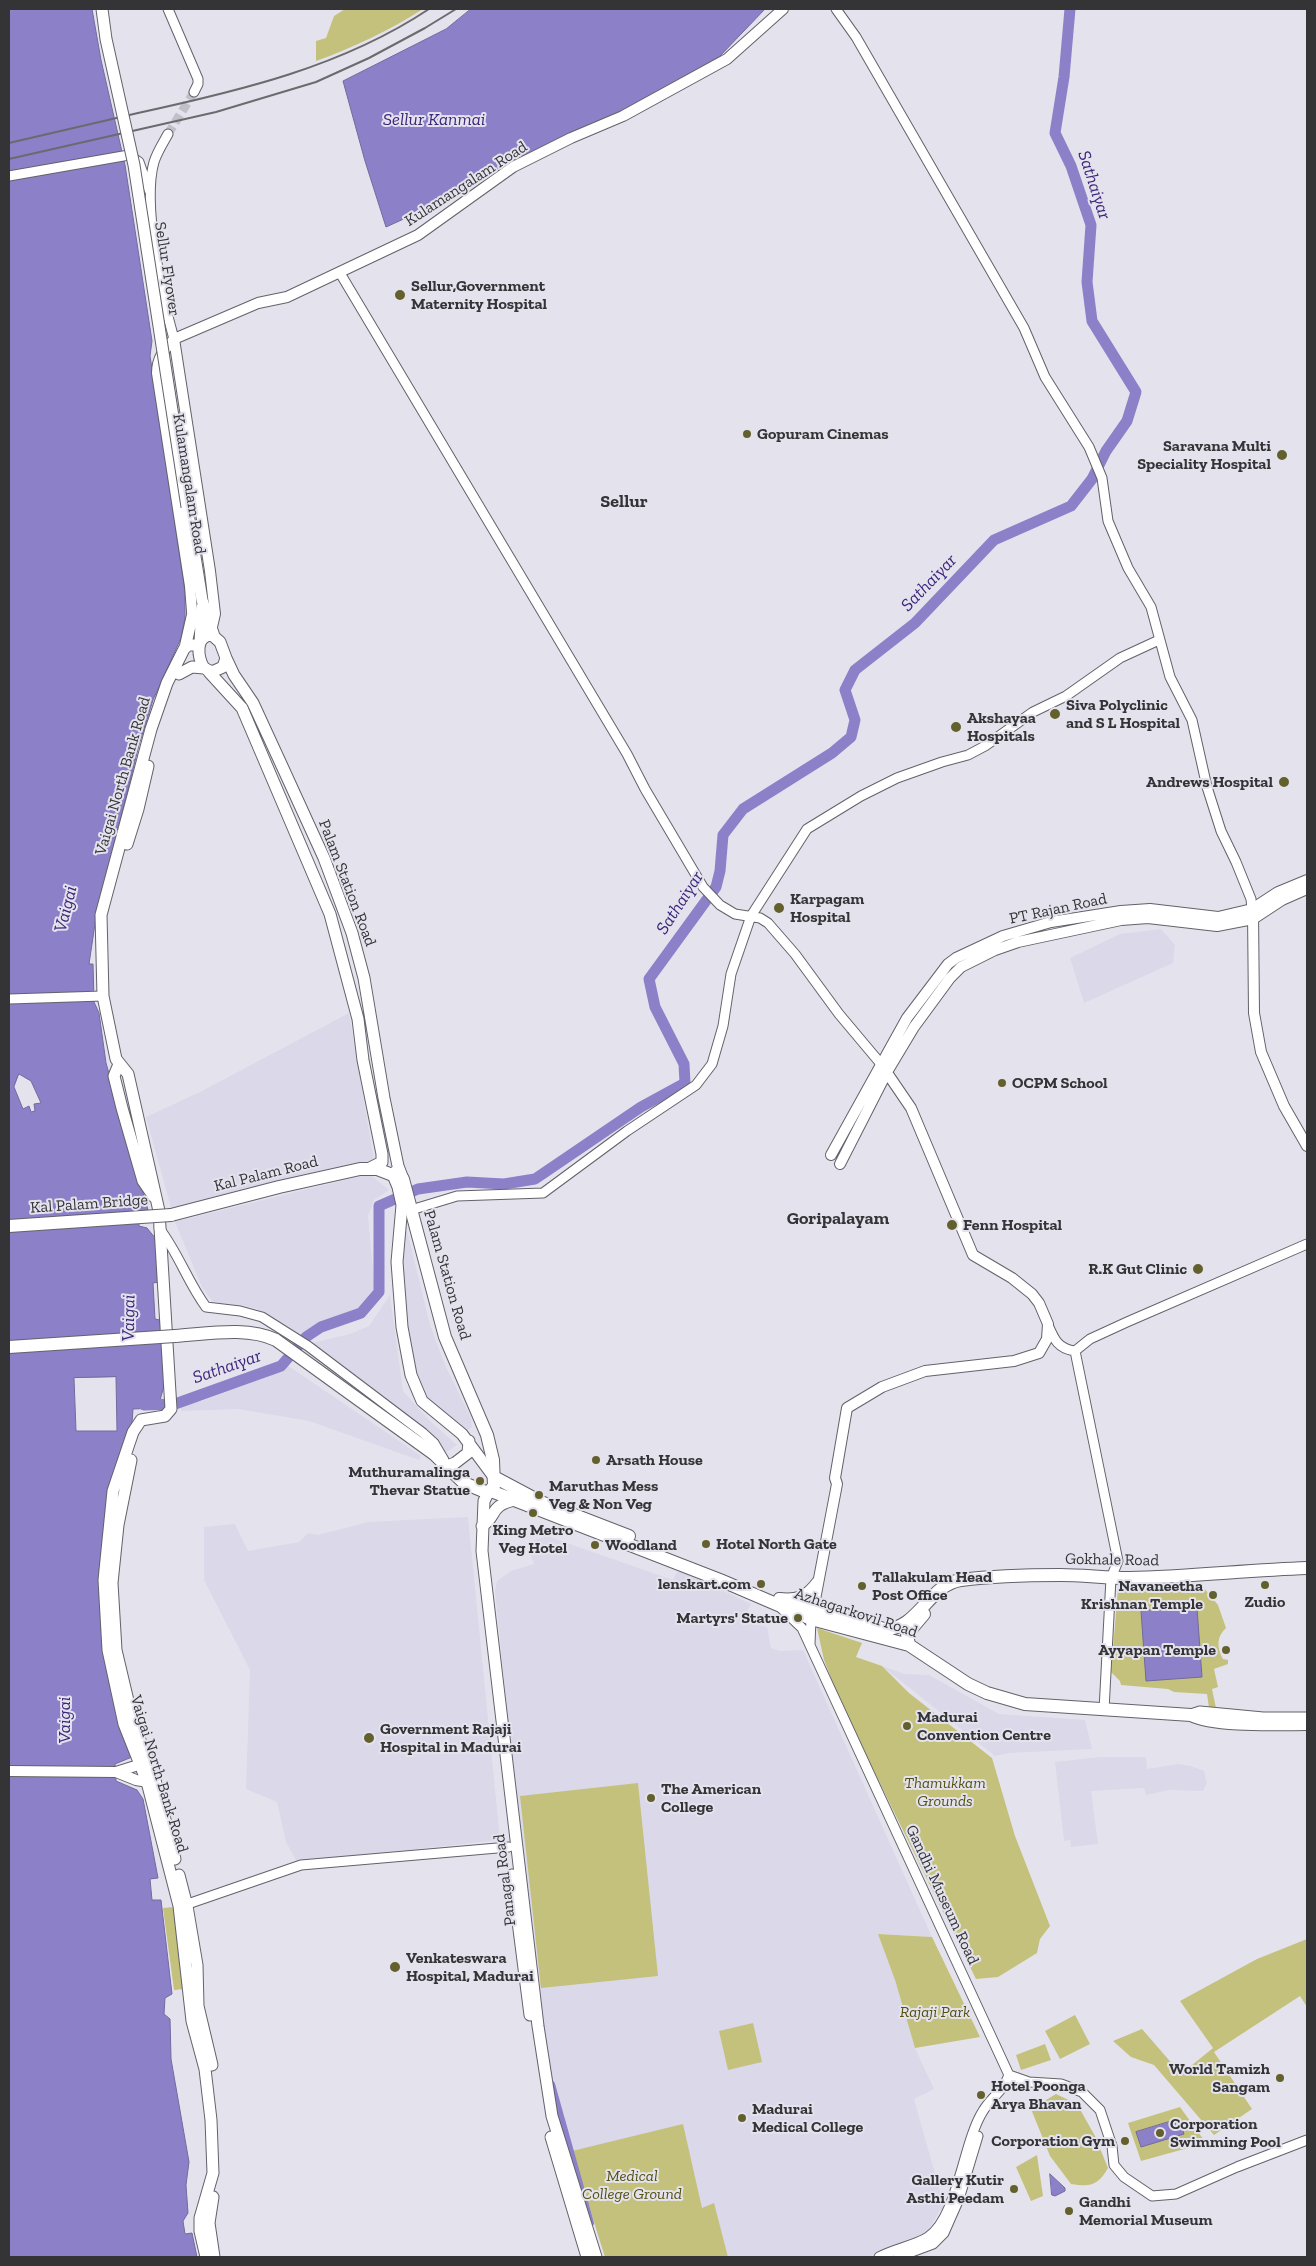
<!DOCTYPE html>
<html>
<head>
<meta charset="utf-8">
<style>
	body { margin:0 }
	#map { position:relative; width:1316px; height:2266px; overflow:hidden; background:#e4e3ed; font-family:"Zilla Slab",serif }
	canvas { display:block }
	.frame { position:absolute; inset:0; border:10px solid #343437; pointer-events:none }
</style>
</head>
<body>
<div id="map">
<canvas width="1316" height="2266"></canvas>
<div class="frame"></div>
</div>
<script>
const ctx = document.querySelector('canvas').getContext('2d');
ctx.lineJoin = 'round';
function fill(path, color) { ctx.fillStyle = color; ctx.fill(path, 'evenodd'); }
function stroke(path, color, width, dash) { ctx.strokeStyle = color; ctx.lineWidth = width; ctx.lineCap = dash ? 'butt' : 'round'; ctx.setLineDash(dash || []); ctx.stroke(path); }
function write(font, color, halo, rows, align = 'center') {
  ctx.font = font + ' "Zilla Slab",serif'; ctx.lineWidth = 4; ctx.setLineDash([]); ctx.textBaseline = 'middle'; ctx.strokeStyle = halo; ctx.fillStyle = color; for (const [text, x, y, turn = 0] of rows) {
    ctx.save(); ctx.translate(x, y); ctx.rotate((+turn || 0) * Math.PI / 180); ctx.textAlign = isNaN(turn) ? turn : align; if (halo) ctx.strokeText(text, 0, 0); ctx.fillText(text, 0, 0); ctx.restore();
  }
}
fill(new Path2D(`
	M 1161,929 L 1175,945 L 1173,963 L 1084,1003 L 1070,958 L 1120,934 Z
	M 349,1013 L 374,1160 L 181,1208 L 182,1220 L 369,1174 L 389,1190 L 374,1200 L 368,1216 L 375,1291 L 359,1310 L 319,1324 L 301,1335 L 256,1308 L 213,1302 L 202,1287 L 175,1222 L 146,1117 L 200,1092 Z
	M 405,1222 L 430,1325 L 445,1365 L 471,1418 L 472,1427 L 467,1431 L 433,1410 L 412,1381 L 400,1280 Z
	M 390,1295 L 403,1391 L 429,1420 L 457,1445 L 445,1453 L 312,1343 L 350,1334 L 369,1326 Z
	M 287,1365 L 421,1456 L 419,1460 L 309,1421 L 238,1409 L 181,1411 L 180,1405 L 202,1401 L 267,1377 Z
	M 468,1517 L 500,1840 L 297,1862 L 286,1842 L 277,1802 L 246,1789 L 250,1670 L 204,1580 L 204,1527 L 235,1524 L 248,1551 L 299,1542 L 308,1533 L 318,1535 L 368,1522 Z
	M 547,1536 L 673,1580 L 677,1572 L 681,1571 L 751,1604 L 742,1622 L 767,1627 L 771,1648 L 780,1651 L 803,1650 L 932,1937 L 878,1934 L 895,1980 L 915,2048 L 934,2089 L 914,2099 L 945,2209 L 940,2210 L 925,2236 L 883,2249 L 869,2257 L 728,2257 L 713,2204 L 602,2249 L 572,2151 L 563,2121 L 565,2115 L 561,2110 L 549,2067 L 515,1788 L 495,1591 L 497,1581 L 511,1571 L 534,1564 L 526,1543 Z
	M 882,1666 L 905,1674 L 929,1675 L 999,1714 L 1085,1720 L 1092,1749 L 1009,1753 L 995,1756 Z
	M 1101,1757 L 1146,1757 L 1147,1769 L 1178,1764 L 1191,1766 L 1204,1771 L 1207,1783 L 1203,1791 L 1169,1790 L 1146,1795 L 1144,1788 L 1091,1791 L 1098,1844 L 1071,1847 L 1070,1840 L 1064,1841 L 1055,1762 Z`), '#dad8e9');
fill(new Path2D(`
	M 345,9 L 423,9 C 390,30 353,48 316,61 L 316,41 L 326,38 L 334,16 Z
	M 1197,1583 L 1203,1587 L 1218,1605 L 1226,1628 C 1216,1637 1217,1648 1223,1659 L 1228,1660 L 1228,1664 L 1214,1669 L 1218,1687 L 1212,1689 L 1216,1708 L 1209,1708 L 1207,1694 L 1174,1692 L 1168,1689 L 1121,1685 L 1120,1681 L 1111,1672 L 1118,1589 Z
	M 817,1628 L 862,1643 L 856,1657 L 882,1666 L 909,1693 L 992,1758 L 1015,1836 L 1050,1926 L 1040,1939 L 1037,1953 L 998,1977 L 976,1979 L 841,1704 L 824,1660 Z
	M 638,1783 L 658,1976 L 541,1988 L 520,1796 Z
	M 174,1907 L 184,1989 L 174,1990 L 163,1908 Z
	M 878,1934 L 932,1937 L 980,2037 L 915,2048 L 895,1980 Z
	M 1307,1939 L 1307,2007 L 1300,1996 L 1214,2052 L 1252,2109 L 1214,2135 L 1154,2065 L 1131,2057 L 1113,2041 L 1142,2029 L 1181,2074 L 1213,2048 L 1180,2001 L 1257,1959 Z
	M 1075,2015 L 1090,2044 L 1060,2059 L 1045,2031 Z
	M 753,2023 L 762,2062 L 728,2070 L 719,2031 Z
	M 1045,2044 L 1051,2060 L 1021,2070 L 1016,2055 Z
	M 1056,2094 L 1077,2104 L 1095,2136 L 1108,2168 C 1098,2186 1090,2187 1071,2184 L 1050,2156 L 1031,2109 Z
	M 1180,2107 L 1206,2143 L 1141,2161 L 1128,2123 Z
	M 683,2124 L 702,2208 L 714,2203 L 728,2257 L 605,2257 L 572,2151 Z
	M 1037,2155 L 1043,2196 L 1031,2201 L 1016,2167 Z`), '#c4c17c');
const water = new Path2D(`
	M 9,9 L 92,9 L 101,60 L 125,165 L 152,341 L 150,356 L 153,375 L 185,592 L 185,618 L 181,638 L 153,700 L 139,745 L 96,917 L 89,964 L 93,964 L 94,1002 L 99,1013 L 106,1063 L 148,1210 L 138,1211 L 139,1226 L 147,1228 L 156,1239 L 159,1282 L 153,1283 L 155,1319 L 160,1320 L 165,1382 L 158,1408 L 133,1409 L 132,1423 L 99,1582 L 132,1757 L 115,1764 L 116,1781 L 137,1790 L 143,1799 L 158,1878 L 150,1879 L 152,1900 L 161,1900 L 172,1994 L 165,1998 L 164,2014 L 170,2019 L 171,2059 L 189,2162 L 186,2185 L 188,2213 L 183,2221 L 185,2234 L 192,2233 L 197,2257 L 9,2257 ZM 19,1074 L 31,1081 L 41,1103 L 34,1104 L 35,1111 L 31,1112 L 29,1106 L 23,1109 L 14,1087 ZM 116,1377 L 117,1431 L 76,1431 L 74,1378 Z
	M 471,9 L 765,9 L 720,56 L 622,112 L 509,162 L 450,198 L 386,227 L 365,161 L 343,81 L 446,29 Z
	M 1197,1608 L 1202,1677 L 1146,1681 L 1141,1611 Z
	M 1179,2119 L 1184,2134 L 1141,2147 L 1136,2132 Z
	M 1050,2174 L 1065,2188 L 1065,2191 L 1055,2196 L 1052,2195 Z`);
fill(water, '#8c81c9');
stroke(water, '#726a9d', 1);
stroke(new Path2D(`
	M 552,2084 L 591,2223`), '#8c81c9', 6);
stroke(new Path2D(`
	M 144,1405 L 175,1404 L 281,1366 L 306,1337 L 321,1327 L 361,1313 L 379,1292 L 379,1206 L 418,1189 L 467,1182 L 504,1184 L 535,1179 L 641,1107 L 685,1083 L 684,1064 L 655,1007 L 649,979 L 716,887 L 720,871 L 723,835 L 743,809 L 832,753 L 851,737 L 855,720 L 845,690 L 855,670 L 915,623 L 994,540 L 1071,506 L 1092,479 L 1106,451 L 1127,421 L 1136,392 L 1092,321 L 1087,282 L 1091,225 L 1071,166 L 1055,133 L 1064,77 L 1070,9`), '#8c81c9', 11);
stroke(new Path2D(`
	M 168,134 L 194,92`), '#c1c0c9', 9, [9, 4.5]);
const tertiary = new Path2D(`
	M 168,9 L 198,79 L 198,84 L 194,92
	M 836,9 L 856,37 L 1024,328 L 1045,377 L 1089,447 L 1102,478 L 1108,521 L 1128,568 L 1151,607 L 1170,677 L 1192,720 L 1207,787 L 1221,831 L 1236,862 L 1251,899 L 1252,909
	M 168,134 C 163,143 157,152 154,162 C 142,204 162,297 174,339
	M 9,176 L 129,155 L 139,162 L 149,190
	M 340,273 L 627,754 L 645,789 L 703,887 L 720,905 L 735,914 L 760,918 L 768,923 L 795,954 L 839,1014 L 881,1064
	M 9,999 L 103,996
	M 411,1210 L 457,1196 L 543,1193 L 627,1131 L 696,1085 L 712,1064 L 723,1026 L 731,974 L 751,916 L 807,829 L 861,796 L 897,778 L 942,762 L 968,755 L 985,746 L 1033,712 L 1066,696 L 1120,658 L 1159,640
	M 159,1228 C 179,1254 187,1281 206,1307 L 240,1311 L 262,1317 L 308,1346 L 423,1433 L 434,1443 L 444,1460
	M 1048,1325 C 1054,1339 1058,1349 1075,1351
	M 782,1609 L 802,1628 L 1009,2075
	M 810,1644 L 811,1619
	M 1104,1710 L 1111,1578 L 1118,1561 L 1075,1351 L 1090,1339 L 1127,1322 L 1307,1244
	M 182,1906 L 301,1865 L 509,1847
	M 1009,2075 L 1029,2082 L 1061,2084 L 1082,2092 L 1100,2110 L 1112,2146 L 1114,2165 L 1124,2177 L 1152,2196 L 1176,2194 L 1237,2167 L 1307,2140
	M 879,2257 C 893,2249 916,2245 928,2237 C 958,2217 963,2142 983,2111 C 991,2097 1003,2092 1009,2075
	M 898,2257 L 933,2244 L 944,2233 L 959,2199 L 978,2136`);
const secondary = new Path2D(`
	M 174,339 L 210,571 L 215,614 L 212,627
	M 193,624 L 190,586 L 157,373 C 157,358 164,350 174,339 L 258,303 L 287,297 L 418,235 L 513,167 L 571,138 L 623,116 L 727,59 L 783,9
	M 1253,912 L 1254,1013 L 1261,1052 L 1284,1106 L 1307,1146
	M 831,1155 L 907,1018 L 948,964 L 956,958 L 1003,936 L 1051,922 L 1121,911 L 1150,909 L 1218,917 L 1252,909 L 1278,892 L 1307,880
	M 840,1164 L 887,1072 L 914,1027 L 950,978 L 961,967 L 995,950 L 1018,942 L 1121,920 L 1148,918 L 1217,926 L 1253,919 L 1282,900 L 1307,889
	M 779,1598 C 797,1600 806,1597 817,1582
	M 813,1610 L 837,1484 L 835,1478 L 847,1408 L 882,1387 L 925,1371 L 1014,1361 L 1039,1353 L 1047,1339 L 1048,1324 L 1039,1303 L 1032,1294 L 1012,1278 L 973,1255 L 911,1108 L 881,1064
	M 9,1771 L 116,1772 L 136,1780 L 154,1783
	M 116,1772 L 148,1762`);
const primary = new Path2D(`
	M 187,507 L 202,600 L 214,636
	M 212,635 L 220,642 L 226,658 L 223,667 L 212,672 L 204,668 C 198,658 194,635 212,635 Z
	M 200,642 L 202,607
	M 185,648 L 192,617
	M 226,658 L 234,675 L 253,703 L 282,766 L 324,858 L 352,933 L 364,978 L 384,1098 L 398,1166 L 403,1179
	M 209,672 L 242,708 L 330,914 L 358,1019 L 363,1060 L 382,1154 L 382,1162 L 370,1168
	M 179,674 L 192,667 L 204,668
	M 127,844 L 138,809 L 148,766
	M 119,1064 L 114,1076 L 122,1108 L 143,1181 L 154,1197
	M 395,1172 L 393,1175 L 398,1187 L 402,1205 L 397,1262 L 402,1327 L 411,1375 L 422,1401 L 462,1434 L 494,1477
	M 141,1420 L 133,1432 L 113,1491 L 104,1580 L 108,1650 L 124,1724 L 147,1782 L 179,1906 L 192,2021 L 205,2069 L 211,2120 L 213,2173 L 200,2218 L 200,2231 L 206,2257
	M 141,1420 L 165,1416 L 171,1409 L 159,1211 L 128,1074 L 116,1059 L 103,996 L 101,915 L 151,729 L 167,683 L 184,649 L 188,645 L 199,645
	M 131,1460 L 118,1525 L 112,1583 L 116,1650 L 133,1722 L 154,1776 L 175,1859
	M 447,1466 L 455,1463 L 468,1453 L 469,1441
	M 488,1493 L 484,1501 L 482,1551 L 538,2026 L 552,2116 L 596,2257
	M 482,1526 C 498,1516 488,1506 515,1500
	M 1191,1715 L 1200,1712 L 1263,1718 L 1307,1718
	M 179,1875 L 187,1906 L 197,1965 L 198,2006 L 212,2065
	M 512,1875 L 530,2015
	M 551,2137 L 587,2257
	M 213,2197 L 209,2223 L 214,2257`);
const trunk = new Path2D(`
	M 171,1215 L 279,1187 L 360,1169 L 377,1169 L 403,1179 L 445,1337 L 487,1435 L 493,1460 L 494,1486 L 488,1493 L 464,1483 L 434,1454 L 276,1340 C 247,1326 207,1334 175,1336
	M 494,1477 L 541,1502 L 629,1536
	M 491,1491 L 720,1580 L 811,1619 L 909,1645 L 968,1684 L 987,1693 L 1025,1704 L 1191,1715 C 1214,1727 1280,1724 1307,1724
	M 791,1602 L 884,1629 C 917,1631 929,1584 961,1580 C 993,1576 1028,1575 1060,1575 C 1083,1575 1106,1578 1129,1578 C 1188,1577 1248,1570 1307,1568
	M 909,1645 L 907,1634 L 924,1614`);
stroke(tertiary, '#62626a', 11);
stroke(secondary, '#62626a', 12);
stroke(primary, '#62626a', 13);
stroke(trunk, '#62626a', 14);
stroke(tertiary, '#fff', 9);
stroke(secondary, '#fff', 10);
stroke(primary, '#fff', 11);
stroke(trunk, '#fff', 12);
stroke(new Path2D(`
	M 9,143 C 52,133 95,123 138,113 C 239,91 342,67 429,9
	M 9,159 L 216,112 L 316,82 L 369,58 L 425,28 L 456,9`), '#6a6a6f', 2);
const primaryBridge = new Path2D(`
	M 102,9 L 106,39 L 134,165 L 187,507`);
const trunkBridge = new Path2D(`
	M 9,1226 L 171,1215
	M 9,1347 L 175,1336`);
stroke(primaryBridge, '#62626a', 13, []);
stroke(trunkBridge, '#62626a', 14, []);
stroke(primaryBridge, '#fff', 11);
stroke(trunkBridge, '#fff', 12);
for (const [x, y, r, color] of [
	[400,295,6,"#63602d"],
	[747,434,5,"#63602d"],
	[1282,455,6,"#63602d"],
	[1055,714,6,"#63602d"],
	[956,727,6,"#63602d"],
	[1284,782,6,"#63602d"],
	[779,908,6,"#63602d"],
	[1002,1083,5,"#63602d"],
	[952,1225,6,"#63602d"],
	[1198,1269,6,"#63602d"],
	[596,1460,5,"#63602d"],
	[480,1481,5,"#63602d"],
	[539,1495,5,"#63602d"],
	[533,1513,5,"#63602d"],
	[706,1544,5,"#63602d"],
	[595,1545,5,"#63602d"],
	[761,1584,5,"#63602d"],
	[1265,1585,5,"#63602d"],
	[862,1586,5,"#63602d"],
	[1213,1595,5,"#63602d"],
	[798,1618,5,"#63602d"],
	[1226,1650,5,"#63602d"],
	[907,1726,5,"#63602d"],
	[369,1738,6,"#63602d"],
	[651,1798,5,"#63602d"],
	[395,1967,6,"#63602d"],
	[1280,2078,5,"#63602d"],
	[981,2095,5,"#63602d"],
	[742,2118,5,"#63602d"],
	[1160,2133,5,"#63602d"],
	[1125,2141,5,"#63602d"],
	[1014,2189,5,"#63602d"],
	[1069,2211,5,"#63602d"]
]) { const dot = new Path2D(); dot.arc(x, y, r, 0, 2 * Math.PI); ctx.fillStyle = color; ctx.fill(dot); stroke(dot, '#e4e3ed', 2); }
write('16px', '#343437', '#e4e3ed', [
	["Kulamangalam Road",466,184,-33],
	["Sellur Flyover",167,269,81],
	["Kulamangalam Road",189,484,81],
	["Vaigai North Bank Road",123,776,-74],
	["Palam Station Road",347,883,69],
	["PT Rajan Road",1058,909,-12],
	["Kal Palam Road",266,1174,-14],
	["Kal Palam Bridge",89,1204,-4],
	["Palam Station Road",447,1275,74],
	["Gokhale Road",1112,1560,1],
	["Azhagarkovil Road",856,1613,18],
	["Vaigai North Bank Road",159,1774,73],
	["Panagal Road",505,1880,-97],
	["Gandhi Museum Road",942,1895,65]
]);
write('bold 16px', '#343437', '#e4e3ed', [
	["Sellur,Government",411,286],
	["Maternity Hospital",411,304],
	["Gopuram Cinemas",757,434],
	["Saravana Multi",1271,446,"right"],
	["Speciality Hospital",1271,464,"right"],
	["Siva Polyclinic",1066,705],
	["and S L Hospital",1066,723],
	["Akshayaa",967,718],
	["Hospitals",967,736],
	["Andrews Hospital",1273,782,"right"],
	["Karpagam",790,899],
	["Hospital",790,917],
	["OCPM School",1012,1083],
	["Fenn Hospital",963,1225],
	["R.K Gut Clinic",1187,1269,"right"],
	["Arsath House",606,1460],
	["Muthuramalinga",470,1472,"right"],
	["Thevar Statue",470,1490,"right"],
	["Maruthas Mess",549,1486],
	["Veg & Non Veg",549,1504],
	["King Metro",533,1530,"center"],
	["Veg Hotel",533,1548,"center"],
	["Hotel North Gate",716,1544],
	["Woodland",605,1545],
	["Tallakulam Head",872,1577],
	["Post Office",872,1595],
	["lenskart.com",751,1584,"right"],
	["Navaneetha",1203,1586,"right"],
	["Krishnan Temple",1203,1604,"right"],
	["Zudio",1265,1602,"center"],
	["Martyrs' Statue",788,1618,"right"],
	["Ayyapan Temple",1216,1650,"right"],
	["Madurai",917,1717],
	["Convention Centre",917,1735],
	["Government Rajaji",380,1729],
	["Hospital in Madurai",380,1747],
	["The American",661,1789],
	["College",661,1807],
	["Venkateswara",406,1958],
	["Hospital, Madurai",406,1976],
	["World Tamizh",1270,2069,"right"],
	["Sangam",1270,2087,"right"],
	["Hotel Poonga",991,2086],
	["Arya Bhavan",991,2104],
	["Madurai",752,2109],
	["Medical College",752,2127],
	["Corporation",1170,2124],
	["Swimming Pool",1170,2142],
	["Corporation Gym",1115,2141,"right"],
	["Gallery Kutir",1004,2180,"right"],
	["Asthi Peedam",1004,2198,"right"],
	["Gandhi",1079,2202],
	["Memorial Museum",1079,2220]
], 'left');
write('italic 16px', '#535010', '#e4e3ed', [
	["Thamukkam",945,1783],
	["Grounds",945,1801],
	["Rajaji Park",935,2012],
	["Medical",632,2176],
	["College Ground",632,2194]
]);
write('italic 18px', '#3d257a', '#e4e3ed', [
	["Sellur Kanmai",434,120],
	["Sathaiyar",1094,185,72],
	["Sathaiyar",929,583,-46],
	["Sathaiyar",680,903,-57],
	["Vaigai",66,909,-76],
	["Vaigai",129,1318,-89],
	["Sathaiyar",227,1367,-19],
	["Vaigai",65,1720,-90]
]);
write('bold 18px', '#343437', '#e4e3ed', [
	["Sellur",624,502],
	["Goripalayam",838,1219]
]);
</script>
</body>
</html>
